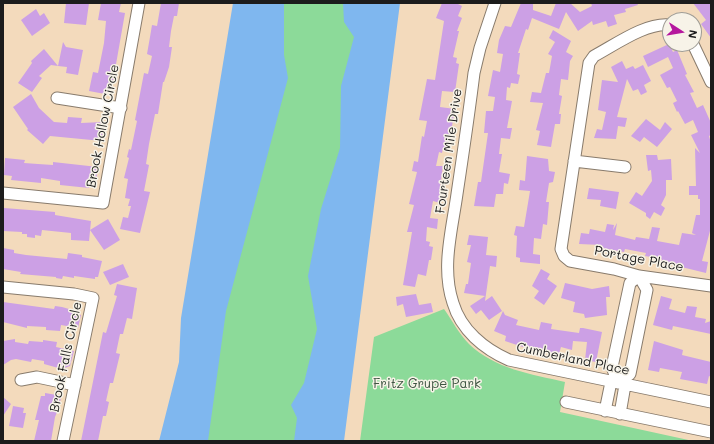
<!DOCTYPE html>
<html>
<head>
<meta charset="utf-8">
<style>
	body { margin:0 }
	#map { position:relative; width:714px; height:444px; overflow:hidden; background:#f3dabc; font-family:Mali,sans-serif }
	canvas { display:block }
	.frame { position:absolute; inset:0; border:4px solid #1c1c1c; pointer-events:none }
	.north { position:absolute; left:662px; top:12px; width:40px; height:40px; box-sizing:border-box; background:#f7f3e8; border:1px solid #9f9d96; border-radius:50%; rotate:102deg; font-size:11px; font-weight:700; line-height:16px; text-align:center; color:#1c1c1c }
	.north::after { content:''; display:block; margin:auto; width:14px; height:18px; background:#b5179e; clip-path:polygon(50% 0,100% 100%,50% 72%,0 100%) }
</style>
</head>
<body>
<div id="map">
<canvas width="714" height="444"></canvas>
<div class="frame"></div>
<div class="north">N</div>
</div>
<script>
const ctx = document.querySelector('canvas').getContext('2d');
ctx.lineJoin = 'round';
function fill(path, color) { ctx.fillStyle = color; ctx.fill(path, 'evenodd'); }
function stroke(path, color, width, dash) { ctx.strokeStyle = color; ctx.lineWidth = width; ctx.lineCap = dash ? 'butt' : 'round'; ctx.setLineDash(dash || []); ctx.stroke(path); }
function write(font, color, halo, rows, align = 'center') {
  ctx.font = font + ' Mali,sans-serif'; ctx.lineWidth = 3; ctx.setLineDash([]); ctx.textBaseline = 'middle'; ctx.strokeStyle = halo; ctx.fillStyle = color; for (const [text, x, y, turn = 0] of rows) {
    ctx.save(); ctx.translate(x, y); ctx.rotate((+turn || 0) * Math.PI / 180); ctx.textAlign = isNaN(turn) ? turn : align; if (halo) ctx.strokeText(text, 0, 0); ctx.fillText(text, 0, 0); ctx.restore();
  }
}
fill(new Path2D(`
	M 274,3 L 366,3 L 306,441 L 192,441 Z
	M 444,309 C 452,320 459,334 469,344 C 495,369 531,374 565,382 L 560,412 L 693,441 L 360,441 L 374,337 Z`), '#8cda99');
fill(new Path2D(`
	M 233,3 L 284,3 L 284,55 L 288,78 L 226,311 L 208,441 L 159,441 L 179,362 L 181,318 Z
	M 343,3 L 400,3 L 344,441 L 294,441 L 297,418 L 291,405 L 304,383 L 317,329 L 308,276 L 321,209 L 340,148 L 341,86 L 354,37 L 344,22 Z`), '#7fb7ef');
fill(new Path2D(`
	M 66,3 L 89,3 L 86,25 L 64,23 Z
	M 101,3 L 121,3 L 119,12 L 125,13 L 112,87 L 108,87 L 105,94 L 89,91 L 93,72 L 98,73 L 104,43 L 106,21 L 98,20 Z
	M 161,3 L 179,3 L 177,16 L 174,16 L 171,31 L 169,47 L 172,47 L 169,67 L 164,82 L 163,82 L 158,114 L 155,114 L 149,144 L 146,164 L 149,165 L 144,191 L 150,192 L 140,233 L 120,229 L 123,217 L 128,218 L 131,206 L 128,206 L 130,199 L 125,198 L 128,179 L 124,178 L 129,158 L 127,157 L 129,149 L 131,150 L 137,121 L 135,120 L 144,73 L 148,74 L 152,56 L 147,54 L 150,37 L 152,25 L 157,26 Z
	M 442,3 L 456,3 L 462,6 L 458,16 L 462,18 L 457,31 L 459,31 L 453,57 L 457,58 L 456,63 L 459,64 L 455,92 L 442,91 L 440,107 L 455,109 L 448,149 L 443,148 L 442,153 L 439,152 L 436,166 L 443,166 L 440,187 L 443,187 L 440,203 L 433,201 L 430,218 L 438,219 L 437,229 L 427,227 L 426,241 L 430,242 L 429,246 L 433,247 L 431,260 L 429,260 L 426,276 L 418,274 L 415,287 L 403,285 L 412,232 L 407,232 L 414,205 L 409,204 L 417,172 L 412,171 L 414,161 L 418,162 L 422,136 L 424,137 L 427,121 L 419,120 L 427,79 L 435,80 L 444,21 L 436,18 Z
	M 521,3 L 533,3 L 533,10 L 551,16 L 556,3 L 570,3 L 580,12 L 592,6 L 591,3 L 637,3 L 638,5 L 625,9 L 626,12 L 614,15 L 617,24 L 608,27 L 606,21 L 593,25 L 592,21 L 578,31 L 566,12 L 559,29 L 532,18 L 528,30 L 526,29 L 518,53 L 520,53 L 517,74 L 520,75 L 518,84 L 511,83 L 510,88 L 507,87 L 506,100 L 512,101 L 507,128 L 512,128 L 510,139 L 501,138 L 499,154 L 502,154 L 499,172 L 510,174 L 508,184 L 504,183 L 503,194 L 496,194 L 494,207 L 474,206 L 478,182 L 481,182 L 488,133 L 484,133 L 486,111 L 493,111 L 495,97 L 488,96 L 493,70 L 500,72 L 503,54 L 497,53 L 499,40 L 505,26 L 511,27 Z
	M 693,3 L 711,3 L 711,38 L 701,24 L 706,20 Z
	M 36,9 L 40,16 L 44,13 L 50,23 L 32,36 L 21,20 Z
	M 553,30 L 571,41 L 566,52 L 573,56 L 570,61 L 568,80 L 561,79 L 559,95 L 562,96 L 559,114 L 561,114 L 560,124 L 555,124 L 551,147 L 537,145 L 540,131 L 536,130 L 543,103 L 530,102 L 532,92 L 541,93 L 546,73 L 549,73 L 552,56 L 548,54 L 555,42 L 549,38 Z
	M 63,42 L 66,47 L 83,50 L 78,75 L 66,73 L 67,67 L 58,66 Z
	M 669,44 L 673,52 L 677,50 L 687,74 L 685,75 L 694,92 L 690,93 L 697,108 L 703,105 L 711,123 L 711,135 L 709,136 L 711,143 L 711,227 L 702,261 L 708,262 L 706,273 L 661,262 L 662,259 L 645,256 L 646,253 L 625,249 L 624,252 L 602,248 L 602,245 L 579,244 L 581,233 L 589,234 L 590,229 L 605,232 L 607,224 L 614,225 L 613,230 L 617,223 L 615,235 L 635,240 L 636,237 L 649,239 L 652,227 L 660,228 L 657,241 L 679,245 L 682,233 L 696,235 L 692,233 L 696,215 L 700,215 L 700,199 L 698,199 L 698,195 L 689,195 L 689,186 L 696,186 L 695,148 L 700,153 L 691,135 L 698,132 L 693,120 L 685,124 L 678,111 L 677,112 L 673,103 L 677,101 L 670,87 L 667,88 L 660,75 L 673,68 L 668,57 L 648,67 L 643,56 Z
	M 44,49 L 58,66 L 51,65 L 39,76 L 42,78 L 32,92 L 18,83 L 32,63 L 31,61 Z
	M 622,61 L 626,69 L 633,66 L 635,69 L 643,65 L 651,81 L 644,85 L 647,92 L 641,95 L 638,89 L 633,91 L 627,79 L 617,117 L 627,118 L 625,127 L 618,126 L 616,139 L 594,138 L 597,129 L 602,130 L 606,112 L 598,110 L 602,80 L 618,82 L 611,67 Z
	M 31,94 L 39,108 L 54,122 L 67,123 L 68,117 L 82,118 L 81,123 L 103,122 L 102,141 L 50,136 L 43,144 L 27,130 L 28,129 L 13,107 Z
	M 646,119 L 660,130 L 665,122 L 672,129 L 657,147 L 644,137 L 640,142 L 631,136 Z
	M 646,155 L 657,155 L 658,160 L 671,159 L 672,180 L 666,180 L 666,195 L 661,205 L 665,208 L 661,216 L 654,212 L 650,219 L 646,216 L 646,213 L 629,203 L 636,192 L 642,196 L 652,181 L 651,170 L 648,171 Z
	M 527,156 L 548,159 L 549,171 L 555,172 L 553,182 L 549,183 L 546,202 L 549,202 L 547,225 L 543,224 L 541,239 L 534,238 L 533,254 L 540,255 L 540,264 L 520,262 L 520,258 L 516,257 L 517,236 L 514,235 L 516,226 L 524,227 L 530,191 L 519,190 L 520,180 L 525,181 Z
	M 5,158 L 25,160 L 24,163 L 38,164 L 53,165 L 53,162 L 98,167 L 96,182 L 90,182 L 89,188 L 60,185 L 60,181 L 41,178 L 41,183 L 11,180 L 12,176 L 4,175 Z
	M 589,188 L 619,192 L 616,209 L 600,206 L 601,200 L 587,199 Z
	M 4,208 L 55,212 L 55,215 L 91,221 L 89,241 L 71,240 L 71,233 L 42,230 L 41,236 L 35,235 L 35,238 L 27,237 L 27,234 L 22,234 L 22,232 L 3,231 Z
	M 108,219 L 120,240 L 104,250 L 90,230 Z
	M 469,235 L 488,237 L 486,255 L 497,256 L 496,267 L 490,266 L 485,301 L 492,296 L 502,311 L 489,320 L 481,310 L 476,314 L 470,306 L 485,296 L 464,293 L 466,284 L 468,284 L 471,263 L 467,262 L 471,245 L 467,245 Z
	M 3,248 L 14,250 L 14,253 L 26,255 L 67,259 L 68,253 L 82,255 L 82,257 L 102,261 L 98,277 L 95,277 L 95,279 L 74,276 L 74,278 L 63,276 L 62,279 L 56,278 L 56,277 L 20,274 L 21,272 L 3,269 Z
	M 123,264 L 129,277 L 110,285 L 103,272 Z
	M 541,269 L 550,274 L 547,279 L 557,286 L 544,305 L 534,298 L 539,291 L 532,286 Z
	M 565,283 L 592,289 L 609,286 L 610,297 L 606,297 L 607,315 L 585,318 L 584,314 L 573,312 L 575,302 L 561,298 Z
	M 117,284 L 137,288 L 132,319 L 127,318 L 123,334 L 120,334 L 116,353 L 120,354 L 113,383 L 110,383 L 106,401 L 109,402 L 106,416 L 103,416 L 98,441 L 81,441 L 103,332 L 106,333 L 117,296 L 114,295 Z
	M 416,294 L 419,305 L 431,303 L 433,312 L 406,317 L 403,304 L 397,306 L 396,297 Z
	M 661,296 L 672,299 L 669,309 L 685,313 L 687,306 L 697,307 L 695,317 L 706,319 L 705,323 L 711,321 L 711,334 L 673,326 L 672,330 L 653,325 Z
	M 3,302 L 54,309 L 55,306 L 62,307 L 76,311 L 76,314 L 81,315 L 78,328 L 61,325 L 60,331 L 46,330 L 46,327 L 27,326 L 27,328 L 3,322 Z
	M 503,311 L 505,315 L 518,320 L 516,325 L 539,330 L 541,322 L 552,324 L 551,329 L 579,333 L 580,328 L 583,328 L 602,332 L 596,362 L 585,360 L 587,342 L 573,341 L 572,350 L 561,347 L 559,354 L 523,347 L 505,341 L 506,336 L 494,331 Z
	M 15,339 L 15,342 L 28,344 L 29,341 L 43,342 L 43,340 L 57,342 L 56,347 L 74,351 L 70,366 L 62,369 L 44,364 L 44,361 L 32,359 L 31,362 L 16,359 L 11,360 L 3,365 L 3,341 Z
	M 654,341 L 683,350 L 682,355 L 711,362 L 711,377 L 709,376 L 707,384 L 680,379 L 682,372 L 660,368 L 659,372 L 648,370 Z
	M 45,393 L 57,395 L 57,397 L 61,397 L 59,408 L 55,417 L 51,441 L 34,441 L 39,420 L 35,420 L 41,396 L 45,396 Z
	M 3,397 L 11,404 L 3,416 Z
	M 13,406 L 24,408 L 23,413 L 26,413 L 23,428 L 9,426 Z`), '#cca0e5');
const minor = new Path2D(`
	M 495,3 L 480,48 L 474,73 C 469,114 463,154 457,194 C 452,230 441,268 453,303 C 461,330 484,349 509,360 L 711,402
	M 670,25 C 646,22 615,45 594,56 L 589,63 L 561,249 L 564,256 L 570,261 L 614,269 L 639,276 L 711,286
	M 693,44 L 711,82
	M 57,98 L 121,108
	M 574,161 L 625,167
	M 3,193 L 103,203 L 139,3
	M 639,276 L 647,290 L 630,374 L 618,383 L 612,367 L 630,283 Z
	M 3,287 L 74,294 L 93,298 L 63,441
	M 21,380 L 37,377 L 75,385
	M 566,402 L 711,432
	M 605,411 L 611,382
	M 620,414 L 625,385`);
stroke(minor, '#887b6c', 13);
stroke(minor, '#fff', 11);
write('13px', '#1c1c1c', '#f7f3e8', [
	["Brook Hollow Circle",103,126,-79],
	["Fourteen Mile Drive",449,151,-82],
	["Portage Place",639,259,11],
	["Brook Falls Circle",66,357,-78],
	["Cumberland Place",573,359,12]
]);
write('13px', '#3e5542', '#f7f3e8', [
	["Fritz Grupe Park",427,384]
]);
</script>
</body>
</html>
